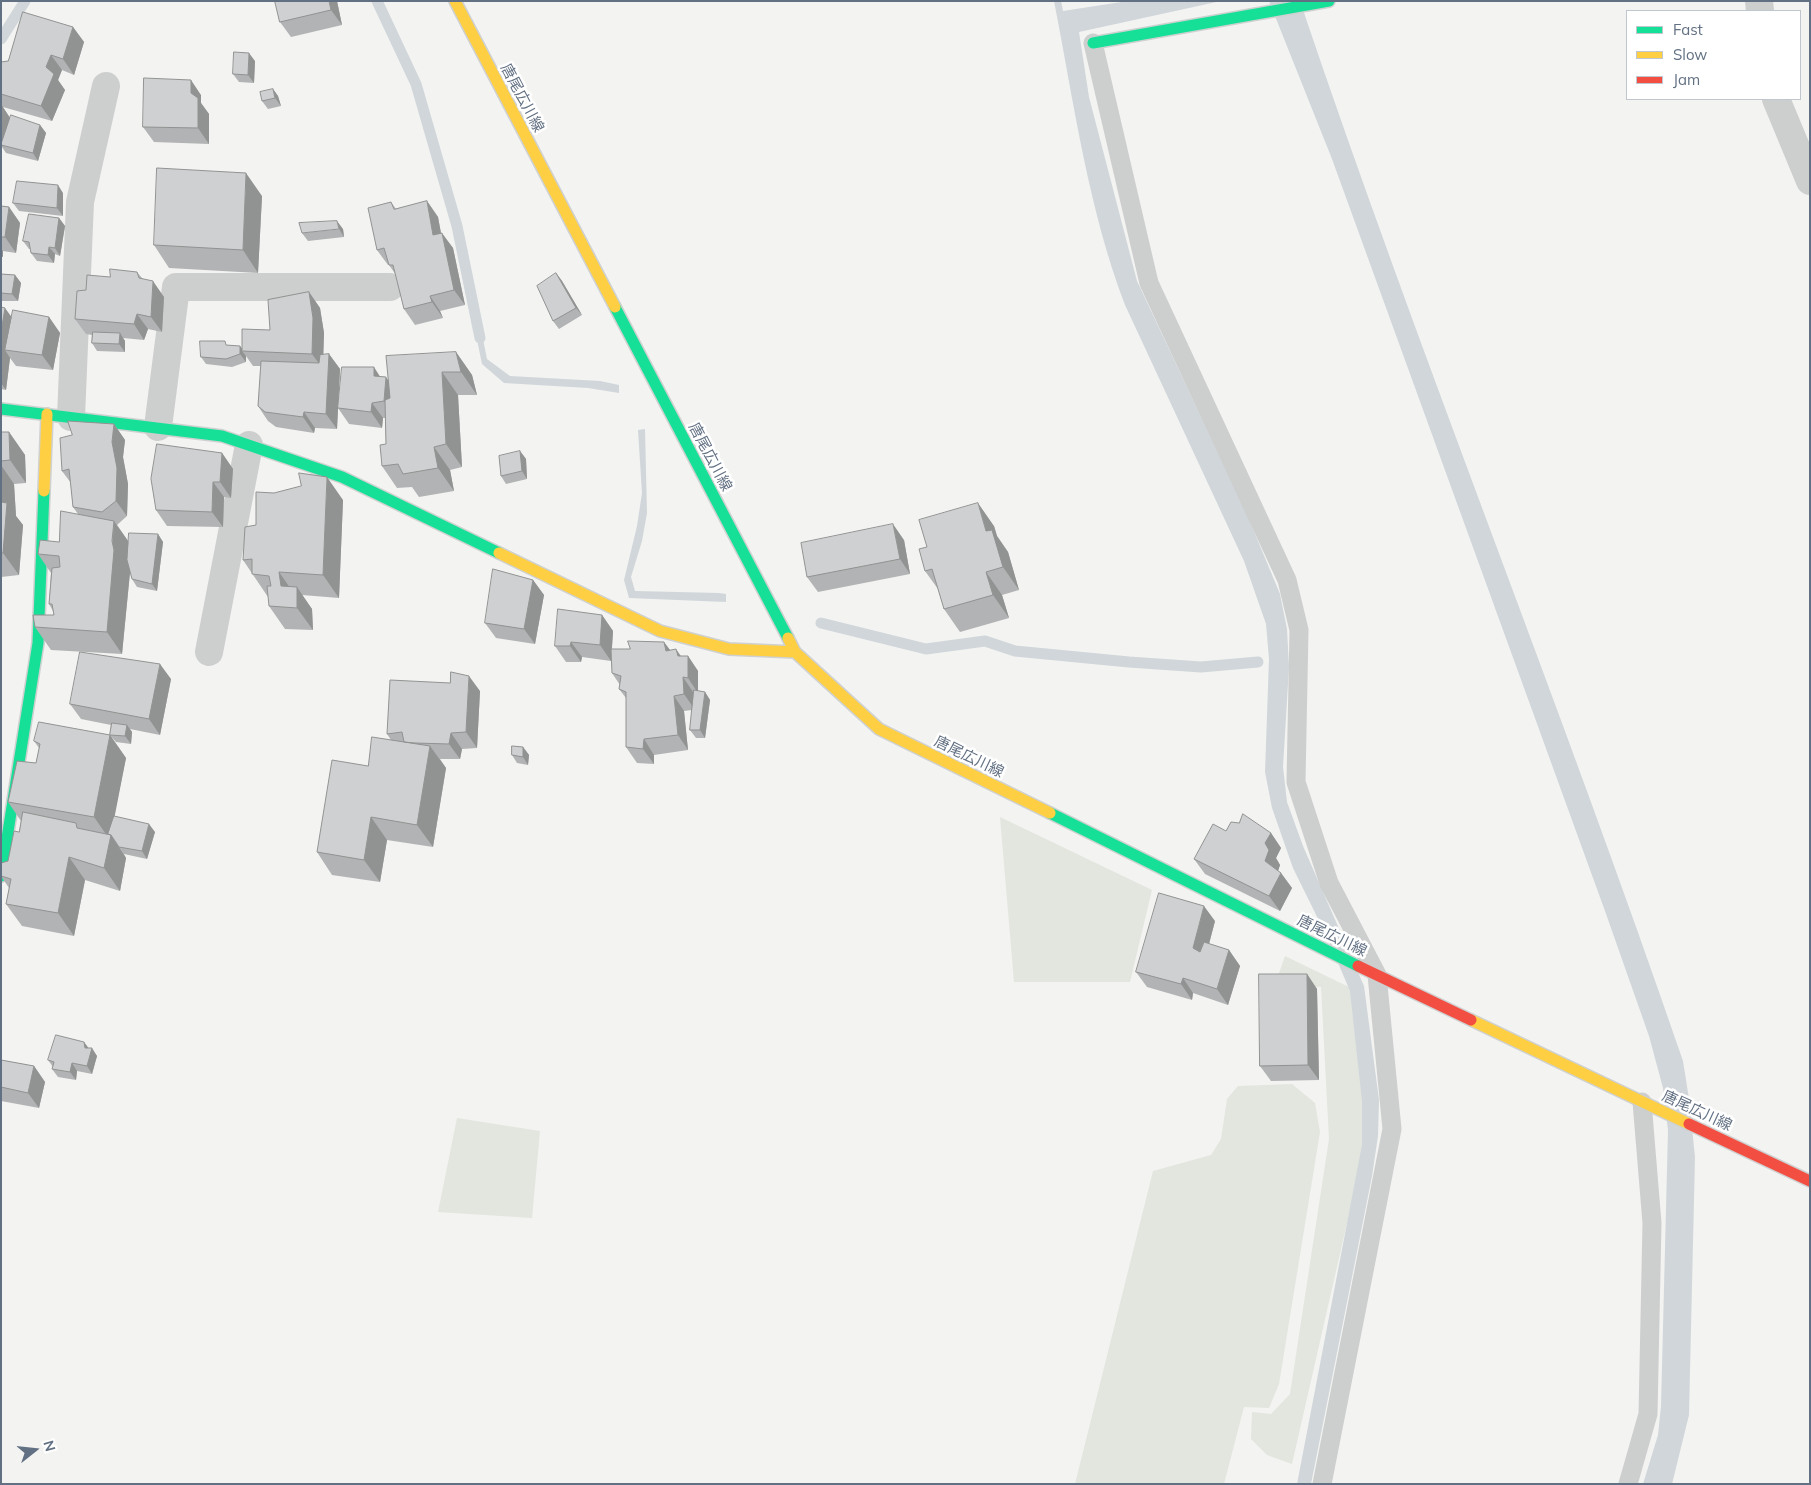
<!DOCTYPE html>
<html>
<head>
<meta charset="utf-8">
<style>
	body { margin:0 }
	#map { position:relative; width:1811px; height:1485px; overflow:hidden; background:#f3f3f1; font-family:Mulish,sans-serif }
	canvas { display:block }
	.frame { position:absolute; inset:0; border:2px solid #627083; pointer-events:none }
	.legend { position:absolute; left:1626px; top:10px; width:175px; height:90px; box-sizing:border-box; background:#fff; border:1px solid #c0c6cd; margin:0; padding:6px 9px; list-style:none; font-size:15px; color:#627083 }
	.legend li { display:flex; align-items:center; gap:10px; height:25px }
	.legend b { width:25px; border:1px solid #c0c6cd }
	.north { position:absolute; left:10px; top:1425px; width:50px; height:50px; -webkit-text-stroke:4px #fff; paint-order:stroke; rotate:74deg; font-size:14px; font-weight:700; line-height:20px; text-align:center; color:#627083 }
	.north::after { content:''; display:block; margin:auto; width:18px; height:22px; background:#627083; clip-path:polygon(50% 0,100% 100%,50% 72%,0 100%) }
</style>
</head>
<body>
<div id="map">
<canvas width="1811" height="1485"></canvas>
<div class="frame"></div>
<ul class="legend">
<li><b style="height:6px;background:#16e098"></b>Fast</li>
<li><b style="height:6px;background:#ffcf43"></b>Slow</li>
<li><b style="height:6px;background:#f24e42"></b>Jam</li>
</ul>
<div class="north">N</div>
</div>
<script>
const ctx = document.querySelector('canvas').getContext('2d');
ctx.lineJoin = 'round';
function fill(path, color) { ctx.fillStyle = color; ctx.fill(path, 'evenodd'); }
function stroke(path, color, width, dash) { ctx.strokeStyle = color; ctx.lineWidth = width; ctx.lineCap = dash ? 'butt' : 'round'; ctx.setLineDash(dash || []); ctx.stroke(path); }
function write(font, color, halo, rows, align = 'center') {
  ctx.font = font + ' Mulish,"Noto Sans JP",sans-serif'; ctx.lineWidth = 5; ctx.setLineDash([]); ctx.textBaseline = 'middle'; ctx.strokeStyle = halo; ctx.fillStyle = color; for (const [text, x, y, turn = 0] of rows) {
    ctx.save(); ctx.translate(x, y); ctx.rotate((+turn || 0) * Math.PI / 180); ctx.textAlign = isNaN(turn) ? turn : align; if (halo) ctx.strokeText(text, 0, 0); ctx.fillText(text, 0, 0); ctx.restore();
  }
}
fill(new Path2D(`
	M 1000,817 L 1152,890 L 1130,982 L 1014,982 Z
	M 1285,956 L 1353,989 L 1368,1131 L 1292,1464 L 1267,1455 L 1251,1439 L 1252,1412 L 1271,1414 L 1290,1394 L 1329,1139 L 1321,987 L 1283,986 L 1278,976 Z
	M 1292,1084 L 1315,1103 L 1320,1132 L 1279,1384 L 1269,1408 L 1244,1407 L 1224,1484 L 1075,1484 L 1153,1171 L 1211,1155 L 1221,1139 L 1227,1099 L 1238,1086 Z
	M 457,1118 L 540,1131 L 532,1218 L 438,1212 Z`), '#e2e6df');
fill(new Path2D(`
	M 1054,1 L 1061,1 L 1063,11 L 1128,1 L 1221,1 L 1079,32 L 1089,97 L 1137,281 L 1248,517 L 1280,594 L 1287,629 L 1289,667 L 1283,767 L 1287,802 L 1303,846 L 1364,986 L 1379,1100 L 1378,1136 L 1372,1176 L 1311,1484 L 1297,1484 L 1362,1145 L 1362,1101 L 1350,991 L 1327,937 L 1293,868 L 1272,808 L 1265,772 L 1269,659 L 1266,624 L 1244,561 L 1125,305 C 1088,208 1074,103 1054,1 Z
	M 1269,1 L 1300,1 C 1420,357 1561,705 1683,1061 L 1689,1099 L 1695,1157 L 1689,1415 L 1672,1484 L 1643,1484 L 1658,1435 L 1661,1406 L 1668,1130 L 1663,1088 L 1649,1036 L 1605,911 L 1332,159 Z
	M 480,324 L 487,359 L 510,376 L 600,381 L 619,385 L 619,393 L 588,388 L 504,383 L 482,364 L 474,325 Z
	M 645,429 L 647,513 L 642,541 L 631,577 L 635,591 L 719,593 L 726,594 L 726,602 L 629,598 L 624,580 L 637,526 L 642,493 L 638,430 Z`), '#d0d6da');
stroke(new Path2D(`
	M 377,1 L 416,84 L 457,226 L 480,338
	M 1,39 L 25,1
	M 821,623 L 926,649 L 985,641 L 1015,651 L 1129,662 L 1201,667 L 1258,662`), '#d0d6da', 11);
const fast = new Path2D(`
	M 1093,43 L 1329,1
	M 615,307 L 788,638
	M 1,409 L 222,436 L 342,477 L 499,553
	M 1050,813 L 1358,966
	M 1,876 L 38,643 L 44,491`);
const slow = new Path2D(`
	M 455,1 L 615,307
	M 44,491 L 47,414
	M 499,553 L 660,631 L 729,649 L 795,652
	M 788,638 L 795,652 L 879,729 L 1050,813
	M 1471,1020 L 1689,1124`);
const jam = new Path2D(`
	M 1358,966 L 1471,1020
	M 1689,1124 L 1810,1181`);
stroke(fast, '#cfd1d1', 14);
stroke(slow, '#cfd1d1', 14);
stroke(jam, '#cfd1d1', 14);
stroke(new Path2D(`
	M 1093,43 L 1149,283 L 1287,580 L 1299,630 L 1296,782 L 1329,883 L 1377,975 L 1392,1129 L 1322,1484
	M 1628,1484 L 1648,1414 L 1652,1223 L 1642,1102`), '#cdcece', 19);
stroke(new Path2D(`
	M 1759,1 L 1760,11
	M 1776,99 L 1810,181
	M 71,417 L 80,202 L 106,86
	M 158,427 L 176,287 L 390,287
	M 209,652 L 249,445`), '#cdcece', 28);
stroke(fast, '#16e098', 11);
stroke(slow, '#ffcf43', 11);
stroke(jam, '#f24e42', 11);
fill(new Path2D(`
	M 275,1 L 337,1 L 342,25 L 291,37 L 280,22 Z
	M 73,27 L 84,42 L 74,75 L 62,70 L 58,80 L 65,90 L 52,121 L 3,107 L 10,118 L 40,125 L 46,133 L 38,161 L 6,153 L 2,147 L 1,150 L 1,62 L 8,61 Z
	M 255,61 L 254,83 L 239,82 L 233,74 Z
	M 273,89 L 278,96 L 281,106 L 268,109 L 262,101 Z
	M 201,95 L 201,103 L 209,114 L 209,144 L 154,142 L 143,127 Z
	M 63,193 L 63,216 L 19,211 L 13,203 Z
	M 262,196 L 258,273 L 169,268 L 154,245 Z
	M 427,201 L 438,217 L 441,233 L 453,248 L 465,305 L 440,311 L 443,318 L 415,325 L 404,309 L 396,275 L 389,265 L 388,265 L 377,250 L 391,202 L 396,209 Z
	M 1,206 L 9,207 L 20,223 L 16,253 L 3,251 L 3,257 L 1,257 Z
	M 59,218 L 65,226 L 60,256 L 55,254 L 54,263 L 37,261 L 31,253 L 31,249 L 29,249 L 23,241 Z
	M 343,229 L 344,237 L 308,241 L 302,233 Z
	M 137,272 L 142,278 L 164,297 L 162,332 L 148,329 L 144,340 L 123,338 L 125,341 L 125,352 L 97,351 L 92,343 L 92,335 L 86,334 L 75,319 L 86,290 L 110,277 Z
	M 556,273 L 562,281 L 582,315 L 559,329 L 553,321 Z
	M 1,274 L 15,275 L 21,283 L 18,301 L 1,301 Z
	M 309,292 L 320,308 L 324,333 L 323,355 L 329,354 L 340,369 L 337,429 L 315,428 L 314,433 L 276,427 L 268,421 L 258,406 L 261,366 L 253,366 L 246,356 L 246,362 L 232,367 L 206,364 L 201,357 L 228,345 L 242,348 L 270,330 Z
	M 1,307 L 11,317 L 49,317 L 60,333 L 53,370 L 16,366 L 10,358 L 6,390 L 1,389 Z
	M 456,352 L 472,375 L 477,395 L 458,395 L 462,467 L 450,470 L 454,491 L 419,497 L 412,487 L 397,488 L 382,466 L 386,444 L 385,418 L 383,418 L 382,428 L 349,424 L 338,408 L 389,380 Z
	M 114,424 L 125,440 L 123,457 L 128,484 L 127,516 L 117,525 L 129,542 L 158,534 L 163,542 L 157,591 L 137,587 L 132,579 L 130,573 L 122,654 L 51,650 L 35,627 L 54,615 L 53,611 L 49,604 L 51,573 L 38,554 L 59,542 L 78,514 L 73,507 L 71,483 L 62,471 Z
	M 1,432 L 9,432 L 25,455 L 26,483 L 14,484 L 16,516 L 23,525 L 19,575 L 1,577 Z
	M 520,451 L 526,459 L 527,479 L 506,484 L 501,476 Z
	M 222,453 L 233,469 L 231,498 L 224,497 L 223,527 L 167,526 L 156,510 Z
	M 343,500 L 339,598 L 302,595 L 312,609 L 313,630 L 285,629 L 269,606 L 269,597 L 268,597 L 243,560 L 256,525 Z
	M 994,526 L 997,536 L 1008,552 L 1019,590 L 1002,595 L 1009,618 L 960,632 L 944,609 L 938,589 L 925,571 L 927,547 Z
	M 904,540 L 910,574 L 818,592 L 807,577 Z
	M 533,580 L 544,595 L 535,644 L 496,638 L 485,623 Z
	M 602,615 L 613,631 L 612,649 L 630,649 L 664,642 L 670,650 L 681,656 L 688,656 L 698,671 L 698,691 L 705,692 L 710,700 L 705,738 L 696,738 L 690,730 L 692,710 L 684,711 L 688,750 L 654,755 L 654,764 L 637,763 L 626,747 L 626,698 L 619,689 L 620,685 L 612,673 L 611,650 L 611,661 L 582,657 L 581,662 L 566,662 L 555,646 Z
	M 171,679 L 160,735 L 130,729 L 132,732 L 131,744 L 116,742 L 110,735 L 111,725 L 81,719 L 70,704 Z
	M 480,691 L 477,748 L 462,749 L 460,759 L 440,759 L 446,768 L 433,847 L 387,840 L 380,882 L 332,875 L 317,852 L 368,766 L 391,740 L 387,734 Z
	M 110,735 L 126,758 L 114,816 L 155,832 L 147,859 L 124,854 L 126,858 L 120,891 L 85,880 L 74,936 L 22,926 L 6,904 L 9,888 L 1,876 L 1,863 L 8,861 L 19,832 L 21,821 L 8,802 L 36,763 L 39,748 L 34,741 Z
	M 523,747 L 529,755 L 528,765 L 517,763 L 512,755 Z
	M 1226,831 L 1271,833 L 1281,848 L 1276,858 L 1280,865 L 1278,871 L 1281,873 L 1292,888 L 1280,911 L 1205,874 L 1194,859 Z
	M 1215,921 L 1209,944 L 1229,950 L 1240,966 L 1228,1005 L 1193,993 L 1192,1000 L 1147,987 L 1136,972 Z
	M 1307,974 L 1317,989 L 1319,1080 L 1271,1081 L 1260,1066 Z
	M 84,1042 L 88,1048 L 97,1056 L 92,1074 L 77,1071 L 76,1080 L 58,1077 L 52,1069 L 53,1067 L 48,1060 Z
	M 1,1060 L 34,1066 L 45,1082 L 39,1108 L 1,1101 Z`), '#b2b3b4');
fill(new Path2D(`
	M 329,1 L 337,1 L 342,25 L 331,10 Z
	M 73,27 L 84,42 L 74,75 L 63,59 Z
	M 249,53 L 255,61 L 254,83 L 248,75 Z
	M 51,55 L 62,70 L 58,80 L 65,90 L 52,121 L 41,106 L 46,67 Z
	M 191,80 L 201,95 L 201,103 L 209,114 L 209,144 L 198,128 L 191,93 Z
	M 273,89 L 278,96 L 281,106 L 275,98 Z
	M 1,104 L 10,118 L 1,145 Z
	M 40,125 L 46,133 L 38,161 L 33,153 Z
	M 246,173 L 262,196 L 258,273 L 243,250 Z
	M 58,185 L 63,193 L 63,216 L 57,208 Z
	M 427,201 L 438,217 L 444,250 L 433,235 Z
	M 9,207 L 20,223 L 16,253 L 5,237 Z
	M 59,218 L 65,226 L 60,256 L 55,248 Z
	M 337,221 L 343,229 L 344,237 L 339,229 Z
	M 442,233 L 453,248 L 465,305 L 454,290 Z
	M 49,247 L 55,254 L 54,263 L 48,255 Z
	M 1,249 L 3,251 L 3,257 L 1,255 Z
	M 556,273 L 562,281 L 582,315 L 576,308 Z
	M 15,275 L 21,283 L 18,301 L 12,294 Z
	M 153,281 L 164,297 L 162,332 L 151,317 Z
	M 309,292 L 320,308 L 324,333 L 323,369 L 312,354 Z
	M 430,296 L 440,311 L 443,318 L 432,302 Z
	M 5,308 L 16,323 L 5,350 L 10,358 L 6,390 L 1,383 L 1,332 Z
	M 137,314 L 148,329 L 144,340 L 134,324 Z
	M 49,317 L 60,333 L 53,370 L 42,355 Z
	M 120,333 L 125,341 L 125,352 L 119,344 Z
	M 240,346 L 244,351 L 242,351 L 246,356 L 246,362 L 240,354 Z
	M 456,352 L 472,375 L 477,395 L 461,372 Z
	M 329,354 L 340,369 L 337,429 L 326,414 Z
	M 374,367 L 384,383 L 374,376 Z
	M 442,372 L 458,395 L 462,467 L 446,444 Z
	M 386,377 L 397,392 L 395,416 L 384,401 Z
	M 372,403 L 383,418 L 382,428 L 371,412 Z
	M 304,412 L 315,428 L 314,433 L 303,417 Z
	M 114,424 L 125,440 L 123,457 L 128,484 L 127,516 L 116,501 L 112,442 Z
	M 9,432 L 25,455 L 26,483 L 10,460 Z
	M 434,447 L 450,470 L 454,491 L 438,468 Z
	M 520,451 L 526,459 L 527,479 L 522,471 Z
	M 222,453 L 233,469 L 231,498 L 220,482 Z
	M 1,465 L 14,484 L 16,516 L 23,525 L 19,575 L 3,553 L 1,503 Z
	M 327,477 L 343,500 L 339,598 L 323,575 Z
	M 213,482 L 224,497 L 223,527 L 212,512 Z
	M 978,503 L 994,526 L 997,536 L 1008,552 L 1019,590 L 1003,567 L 986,531 Z
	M 114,521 L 130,544 L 130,572 L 122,654 L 107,632 Z
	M 893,524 L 904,540 L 910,574 L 900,559 Z
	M 158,534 L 163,542 L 157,591 L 152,584 Z
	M 279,572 L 295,595 L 281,586 Z
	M 986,572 L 1002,595 L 1009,618 L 993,595 Z
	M 533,580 L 544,595 L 535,644 L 524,629 Z
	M 297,587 L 312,609 L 313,630 L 297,608 Z
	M 602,615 L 613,631 L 611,661 L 600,645 Z
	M 571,642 L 582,657 L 581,662 L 570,646 Z
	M 664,642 L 675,657 L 666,651 Z
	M 676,649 L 687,665 L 688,656 L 698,671 L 698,693 L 688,678 L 678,656 Z
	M 160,664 L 171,679 L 160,735 L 149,719 Z
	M 469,676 L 480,691 L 477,748 L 466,732 Z
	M 683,677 L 693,692 L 695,710 L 684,694 Z
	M 705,692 L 710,700 L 705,738 L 700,730 Z
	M 674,696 L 684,711 L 688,750 L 678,735 Z
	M 127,725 L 132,732 L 131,744 L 125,736 Z
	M 451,733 L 462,749 L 460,759 L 449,744 Z
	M 110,735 L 126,758 L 111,835 L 126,858 L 120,891 L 104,868 L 110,840 L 94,817 Z
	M 644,739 L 654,755 L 654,764 L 643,749 Z
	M 430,746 L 446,768 L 433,847 L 417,825 Z
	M 523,747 L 529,755 L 528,765 L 523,757 Z
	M 371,817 L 387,840 L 380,882 L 364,860 Z
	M 149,824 L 155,832 L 147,859 L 142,851 Z
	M 1271,833 L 1281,848 L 1276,858 L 1280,865 L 1276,877 L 1265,861 L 1265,843 Z
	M 69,857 L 85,880 L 74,936 L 58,913 Z
	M 1281,873 L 1292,888 L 1280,911 L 1269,896 Z
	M 1204,906 L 1215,921 L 1204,963 L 1193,948 Z
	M 1229,950 L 1240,966 L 1228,1005 L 1217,989 Z
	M 1307,974 L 1317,989 L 1319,1080 L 1308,1065 Z
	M 1183,978 L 1193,993 L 1192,1000 L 1181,984 Z
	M 84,1042 L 90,1050 L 92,1048 L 97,1056 L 92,1074 L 87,1066 Z
	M 72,1063 L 77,1071 L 76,1080 L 70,1072 Z
	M 34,1066 L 45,1082 L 39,1108 L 28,1093 Z`), '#919292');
const building = new Path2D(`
	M 275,1 L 329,1 L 331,10 L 280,22 Z
	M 23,12 L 73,27 L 63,59 L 51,55 L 46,67 L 54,74 L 41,106 L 1,94 L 1,62 L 8,61 Z
	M 234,52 L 249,53 L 248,75 L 233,74 Z
	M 144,78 L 191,80 L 191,93 L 198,98 L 198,128 L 143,127 Z
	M 273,89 L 275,98 L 262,101 L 260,92 Z
	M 11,115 L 40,125 L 33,153 L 1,145 Z
	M 157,168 L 246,173 L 243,250 L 154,245 Z
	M 17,181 L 58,185 L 57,208 L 13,203 Z
	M 427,201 L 433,235 L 442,233 L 454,290 L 430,296 L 432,302 L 404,309 L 393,265 L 389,265 L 384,248 L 377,250 L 368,208 L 391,202 L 394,209 Z
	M 1,206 L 9,207 L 5,237 L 1,237 Z
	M 29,214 L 59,218 L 55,248 L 49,247 L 48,255 L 31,253 L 29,242 L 23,241 Z
	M 337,221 L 339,229 L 302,233 L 299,223 Z
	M 110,269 L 137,272 L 139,278 L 153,281 L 151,317 L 137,314 L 134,324 L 75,319 L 77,291 L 86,290 L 87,275 L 110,277 Z
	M 556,273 L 576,308 L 553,321 L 537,286 Z
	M 1,274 L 15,275 L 12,294 L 1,293 Z
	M 309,292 L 313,318 L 312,354 L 242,351 L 242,329 L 270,330 L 268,300 Z
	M 1,307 L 5,308 L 1,332 Z
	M 13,310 L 49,317 L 42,355 L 5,350 Z
	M 93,332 L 120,333 L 119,344 L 92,343 Z
	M 200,341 L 225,341 L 226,345 L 240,346 L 240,354 L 226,359 L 201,357 Z
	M 456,352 L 461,372 L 442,372 L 446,444 L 434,447 L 438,468 L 403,474 L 398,464 L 382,466 L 380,445 L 386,444 L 385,400 L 390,398 L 386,356 Z
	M 329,354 L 326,414 L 304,412 L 303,417 L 265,412 L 258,406 L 261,361 L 319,363 L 320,355 Z
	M 342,367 L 374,367 L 374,376 L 386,377 L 384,401 L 372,403 L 371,412 L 338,408 Z
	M 68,421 L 114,424 L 112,442 L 117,468 L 116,501 L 102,512 L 73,507 L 69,469 L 62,471 L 60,438 L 72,435 Z
	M 1,432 L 9,432 L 10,460 L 1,461 Z
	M 157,444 L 222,453 L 220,482 L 213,482 L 212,512 L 156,510 L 151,479 Z
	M 520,451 L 522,471 L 501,476 L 499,456 Z
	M 299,473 L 327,477 L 323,575 L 279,572 L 281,586 L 297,587 L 297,608 L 269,606 L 267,586 L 271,586 L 269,576 L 252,574 L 252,559 L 243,560 L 245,527 L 256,525 L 256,492 L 274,493 L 301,486 Z
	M 1,502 L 7,503 L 3,553 L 1,553 Z
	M 978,503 L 986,531 L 992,530 L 1003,567 L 986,572 L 993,595 L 944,609 L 932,569 L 925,571 L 919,549 L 927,547 L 919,520 Z
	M 61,511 L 114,521 L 112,541 L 114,550 L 107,632 L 35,627 L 33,615 L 54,615 L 52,604 L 49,604 L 52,568 L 60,567 L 59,556 L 38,554 L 40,540 L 59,542 Z
	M 893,524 L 900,559 L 807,577 L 801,543 Z
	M 129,533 L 158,534 L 152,584 L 132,579 L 127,560 Z
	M 493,569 L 533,580 L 524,629 L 485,623 Z
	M 558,609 L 602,615 L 600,645 L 571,642 L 570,646 L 555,646 Z
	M 628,641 L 664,642 L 666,651 L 676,649 L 678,656 L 688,656 L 688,678 L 683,677 L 684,694 L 674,696 L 678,735 L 644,739 L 643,749 L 626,747 L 626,692 L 619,689 L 621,676 L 612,673 L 611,649 L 630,649 Z
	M 80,652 L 160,664 L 149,719 L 70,704 Z
	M 451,672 L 469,676 L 466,732 L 451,733 L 449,744 L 415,743 L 404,742 L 402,732 L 387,734 L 390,680 L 450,683 Z
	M 694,690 L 705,692 L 700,730 L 690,730 Z
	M 39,722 L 110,735 L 94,817 L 8,802 L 17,761 L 36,763 L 40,744 L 34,741 Z
	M 112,723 L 127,725 L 125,736 L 110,735 Z
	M 372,737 L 430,746 L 417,825 L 371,817 L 364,860 L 317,852 L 332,760 L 368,766 Z
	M 512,746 L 523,747 L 523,757 L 512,755 Z
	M 23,812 L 76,823 L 77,828 L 111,835 L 104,868 L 69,857 L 58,913 L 6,904 L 11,879 L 1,876 L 1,863 L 8,861 L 14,831 L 19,832 Z
	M 1243,814 L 1271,833 L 1265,843 L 1269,850 L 1265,861 L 1281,873 L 1269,896 L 1194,859 L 1213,824 L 1226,831 L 1231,822 L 1239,823 Z
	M 114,816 L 149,824 L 142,851 L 119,847 L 111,835 L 108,834 Z
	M 1159,893 L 1204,906 L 1193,948 L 1200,952 L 1204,942 L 1229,950 L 1217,989 L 1183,978 L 1181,984 L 1136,972 Z
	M 1259,974 L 1307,974 L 1308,1065 L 1260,1066 Z
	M 56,1035 L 84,1042 L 85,1048 L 92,1048 L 87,1066 L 72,1063 L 70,1072 L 52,1069 L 54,1062 L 48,1060 Z
	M 1,1060 L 34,1066 L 28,1093 L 1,1087 Z`);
fill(building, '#cfd0d1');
stroke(building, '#919292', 1);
write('15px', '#627083', '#fff', [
	["唐尾広川線",522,98,62],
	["唐尾広川線",710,457,62],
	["唐尾広川線",969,757,26],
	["唐尾広川線",1332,936,26],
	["唐尾広川線",1697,1111,25]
]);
</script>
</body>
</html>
